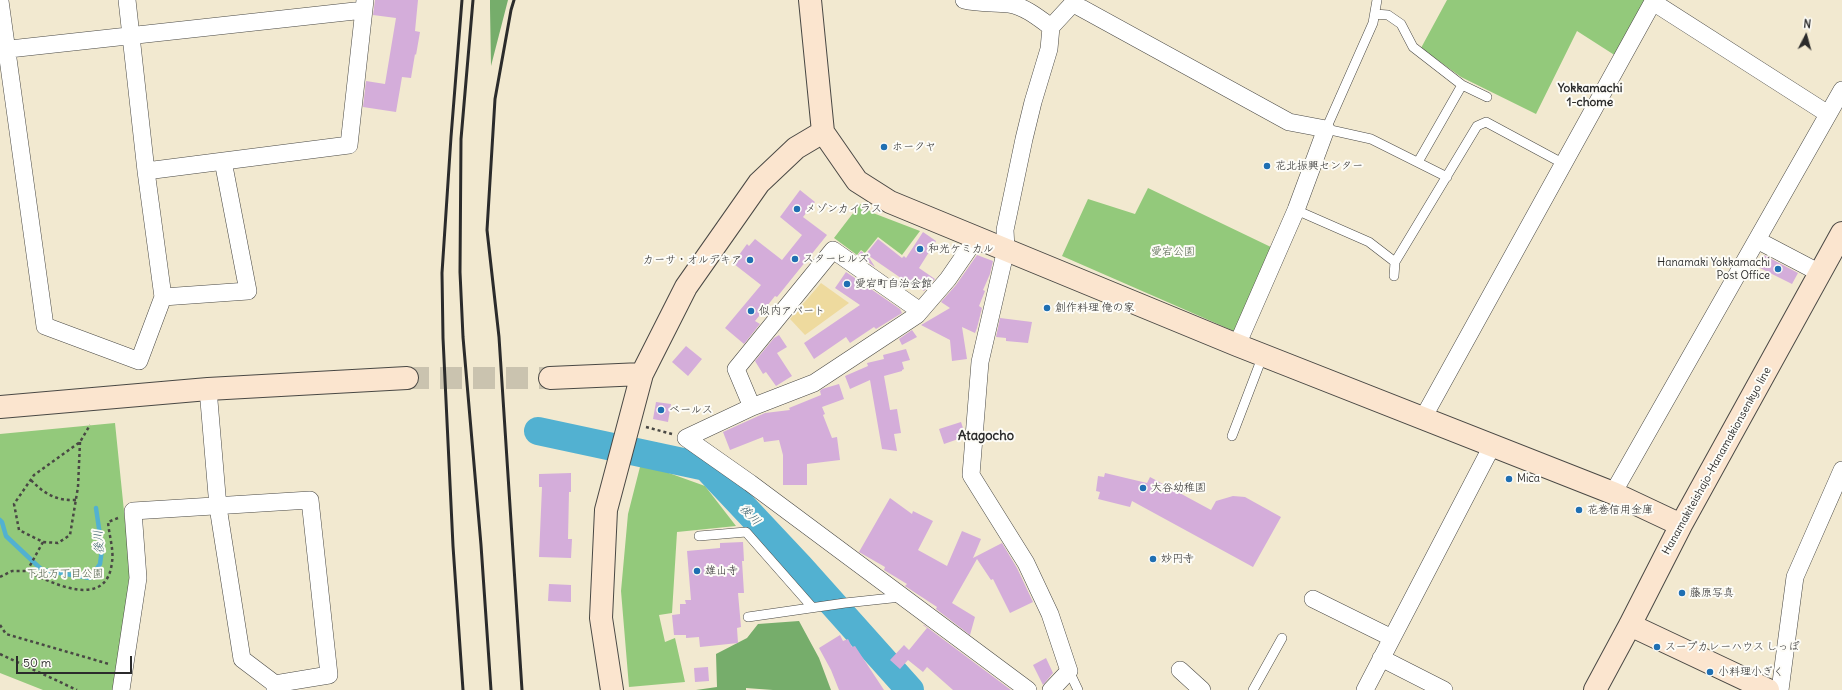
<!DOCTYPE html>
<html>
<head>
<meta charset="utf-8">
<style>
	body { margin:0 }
	#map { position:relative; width:1842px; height:690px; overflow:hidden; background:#f2e9d0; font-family:Delius,sans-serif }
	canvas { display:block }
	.north { position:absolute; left:1786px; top:16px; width:40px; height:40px; -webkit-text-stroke:3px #fdfcf7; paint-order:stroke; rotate:6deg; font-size:11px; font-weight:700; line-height:16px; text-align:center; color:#2b2b2b }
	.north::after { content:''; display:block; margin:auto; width:14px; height:18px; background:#2b2b2b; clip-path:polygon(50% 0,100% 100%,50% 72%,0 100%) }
	.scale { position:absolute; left:16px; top:656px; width:116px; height:18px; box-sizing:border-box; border:2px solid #2b2b2b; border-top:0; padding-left:5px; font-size:12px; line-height:14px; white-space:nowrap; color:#2b2b2b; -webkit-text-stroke:3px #fdfcf7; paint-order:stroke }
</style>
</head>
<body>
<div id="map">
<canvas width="1842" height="690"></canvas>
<div class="north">N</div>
<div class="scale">50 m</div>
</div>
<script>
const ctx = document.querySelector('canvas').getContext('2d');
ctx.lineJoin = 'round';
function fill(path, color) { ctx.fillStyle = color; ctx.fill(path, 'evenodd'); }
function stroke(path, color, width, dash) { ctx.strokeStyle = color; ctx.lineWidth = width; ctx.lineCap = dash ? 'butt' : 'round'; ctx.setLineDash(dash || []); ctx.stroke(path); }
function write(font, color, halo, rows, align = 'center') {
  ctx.font = font + ' Delius,"Klee One",sans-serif'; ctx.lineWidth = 4; ctx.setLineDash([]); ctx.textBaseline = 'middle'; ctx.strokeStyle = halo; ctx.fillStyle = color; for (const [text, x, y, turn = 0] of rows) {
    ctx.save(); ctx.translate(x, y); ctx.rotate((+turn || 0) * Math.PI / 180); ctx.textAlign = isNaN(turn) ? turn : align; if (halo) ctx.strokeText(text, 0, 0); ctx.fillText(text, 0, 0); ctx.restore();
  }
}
fill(new Path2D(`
	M 1447,0 L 1646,0 L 1616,56 L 1577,31 L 1536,114 L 1461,77 L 1421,48 Z
	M 1148,188 L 1275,249 L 1236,332 L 1062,256 L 1088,199 L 1135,214 Z
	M 860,204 L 873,213 L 920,231 L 902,255 L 878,237 L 865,253 L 861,250 L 857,255 L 834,238 Z
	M 115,423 L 130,570 L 117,690 L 43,690 L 0,673 L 0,434 Z
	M 641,463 L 705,486 L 736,526 L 677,532 L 672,613 L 659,615 L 665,642 L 675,638 L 685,682 L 629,687 L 621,591 L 628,514 Z`), '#93c97b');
fill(new Path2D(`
	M 490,0 L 508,0 L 491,66 L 490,8 Z
	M 799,621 L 819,658 L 831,690 L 773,690 L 746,688 L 746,690 L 696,690 L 717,687 L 716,654 L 747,638 L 758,624 Z`), '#76ad6b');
fill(new Path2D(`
	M 821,283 L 849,303 L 805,335 L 790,319 Z`), '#eeda9e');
stroke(new Path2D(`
	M 0,520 L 2,522 L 6,536 L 42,570 L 90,578 L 100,564 L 102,549 L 96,508`), '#52b1d1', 4.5);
stroke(new Path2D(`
	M 538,431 L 706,467 L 800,567 L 910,690`), '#52b1d1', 28);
fill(new Path2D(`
	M 375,0 L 418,0 L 415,31 L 420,32 L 416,55 L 415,54 L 411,78 L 402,77 L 396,112 L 363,107 L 366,81 L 385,84 L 396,18 L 373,15 Z
	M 800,190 L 815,202 L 803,217 L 827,235 L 777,297 L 775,296 L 755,321 L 760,324 L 744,344 L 725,328 L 761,285 L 734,264 L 741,256 L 739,255 L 747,244 L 749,246 L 755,239 L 782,260 L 802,235 L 780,217 Z
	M 923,232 L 936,241 L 919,268 L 935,279 L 924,291 L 912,283 L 911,285 L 866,254 L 878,239 L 902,258 L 904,256 L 906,258 Z
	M 861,251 L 868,256 L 875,267 L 858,255 Z
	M 977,255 L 993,261 L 990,274 L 983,290 L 985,291 L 979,306 L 982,308 L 977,328 L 975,333 L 962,327 L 967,359 L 952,361 L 950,340 L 921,325 L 950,308 L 941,302 L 956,285 Z
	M 1764,255 L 1798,273 L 1792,284 L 1758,267 Z
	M 846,272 L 900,309 L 902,313 L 876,329 L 874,327 L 850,343 L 846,337 L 814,359 L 804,343 L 860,305 L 835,288 Z
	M 1000,318 L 1032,322 L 1028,343 L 1006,341 L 1006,338 L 996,337 Z
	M 912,330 L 917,337 L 902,345 L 899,339 Z
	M 779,335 L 787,347 L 777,353 L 792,376 L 776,386 L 766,372 L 763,374 L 755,361 L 774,338 Z
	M 686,346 L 702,359 L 688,376 L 672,362 Z
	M 906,349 L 910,360 L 902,362 L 904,369 L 902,370 L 902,371 L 884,376 L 890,410 L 897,409 L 901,433 L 894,434 L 897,451 L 882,449 L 870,380 L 850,389 L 845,376 L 868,366 L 867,363 L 884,359 L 883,355 Z
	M 839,384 L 844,399 L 822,407 L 825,414 L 823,415 L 832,438 L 837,437 L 840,460 L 807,464 L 807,485 L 783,485 L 783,455 L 779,440 L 764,442 L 763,437 L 730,450 L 723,432 L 765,413 L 790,410 L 789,408 L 821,395 L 820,391 L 822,389 Z
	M 656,402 L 671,404 L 668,422 L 653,419 Z
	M 961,422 L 964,431 L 964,437 L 944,444 L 939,429 Z
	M 571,473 L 571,492 L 569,492 L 568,539 L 572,539 L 571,558 L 539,557 L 542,487 L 539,487 L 539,474 Z
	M 1105,473 L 1147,483 L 1150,477 L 1211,510 L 1216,501 L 1233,496 L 1245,497 L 1281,517 L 1253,567 L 1132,501 L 1130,507 L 1098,499 L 1100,492 L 1096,491 L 1098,476 L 1104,477 Z
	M 890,498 L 912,514 L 913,511 L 933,521 L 918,550 L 947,566 L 962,531 L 981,539 L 973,558 L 1002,543 L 1017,568 L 1033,602 L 1010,613 L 993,579 L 991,580 L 977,559 L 952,603 L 975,617 L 970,635 L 936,609 L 937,607 L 905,586 L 907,584 L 884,570 L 885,567 L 859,552 Z
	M 743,542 L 744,561 L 742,561 L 744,593 L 738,593 L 741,627 L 737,628 L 738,643 L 700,647 L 699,637 L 686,638 L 686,635 L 674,635 L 672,615 L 680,614 L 680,604 L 686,604 L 685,600 L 691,600 L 687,551 L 720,548 L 720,543 Z
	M 549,584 L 571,585 L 571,602 L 548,601 Z
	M 923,625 L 924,625 L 1011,690 L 953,690 L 927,667 L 923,672 L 908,660 L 900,669 L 890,660 L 904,645 L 909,650 L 927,628 Z
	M 840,635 L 843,641 L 848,639 L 852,647 L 855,646 L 884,690 L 839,690 L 831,670 L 819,648 Z
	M 1046,658 L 1053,673 L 1043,685 L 1033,665 Z
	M 708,667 L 709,681 L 695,682 L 694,668 Z`), '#d4adda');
stroke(new Path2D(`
	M 407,378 L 550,378`), '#cac3af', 22, [22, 11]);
const lane = new Path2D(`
	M 1377,0 L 1373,23 L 1326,129 L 1371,139 L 1447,177
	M 1375,14 L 1388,15 L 1401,24 L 1413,47 L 1462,85 L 1487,97
	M 1418,162 L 1462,85
	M 1296,210 L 1369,242 L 1395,262 L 1394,276
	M 1395,262 L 1477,126 L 1486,122 L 1564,164
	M 1232,436 L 1263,355
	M 699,536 L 746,532 L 812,607
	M 748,617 L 845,603 L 901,597
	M 1069,671 L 1078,690
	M 1253,690 L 1282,638`);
const street = new Path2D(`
	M 964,0 C 980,4 994,2 1009,4 C 1024,6 1039,18 1051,27
	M 0,1 L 45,326 L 139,361 L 163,297 L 146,171 L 127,0
	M 1653,2 L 1828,114
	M 1074,4 L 1289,122 L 1326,129 L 1296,210 L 1237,345
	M 0,50 L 364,10
	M 146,171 L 349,145 L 365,0
	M 977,237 L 948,279 L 917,315 L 814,383 L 752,407 L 686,438 L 750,483 L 1028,690
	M 1757,240 L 1820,273
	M 163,297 L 248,291 L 223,161
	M 208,389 L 218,507 L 242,659 L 275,684 L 275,690
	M 752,407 L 736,369 L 833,250 L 920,311
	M 1423,418 L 1654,0
	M 1613,493 L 1842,90
	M 1313,599 L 1392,638
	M 1381,658 L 1444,690
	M 1180,670 L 1202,690
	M 121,690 L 138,578 L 133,511 L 310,500 L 329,675 L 275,684
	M 1051,690 L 1069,671 L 1050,614 L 1026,563 L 971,475 L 980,362 L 1006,249 L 1005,230 L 1024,139 L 1033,102 L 1049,49 L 1051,27 L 1076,0
	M 1365,690 L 1492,446
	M 1780,690 L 1795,577 L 1842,470`);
const secondary = new Path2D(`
	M 810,0 L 823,132 L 857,181 L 890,202 L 1237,345 L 1613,493 L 1681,525
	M 550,378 L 642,374
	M 0,407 L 208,389 L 407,378
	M 1630,625 L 1768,690
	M 612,690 L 601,618 L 606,510 L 642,374 L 686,287 L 759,183 L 796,148 L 823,132
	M 1595,690 L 1630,625 L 1681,525 L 1842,233`);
stroke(lane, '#494844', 10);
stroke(street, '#494844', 18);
stroke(secondary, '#494844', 24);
stroke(new Path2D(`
	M 646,427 L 672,434
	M 80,442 L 78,487 L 70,535 L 58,543 L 43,542 L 19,530 L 14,504 L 34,475 L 80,442 L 90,425
	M 31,480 C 44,494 57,501 76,500
	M 43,542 L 27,571 C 52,583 107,611 112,562 C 114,550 109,535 108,522 L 118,518
	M 0,577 L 12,571 L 27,571
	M 0,625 L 6,634 L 109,664
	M 0,654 L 77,690`), '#494844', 2.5, [3, 3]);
stroke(lane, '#fff', 9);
stroke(street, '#fff', 17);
stroke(secondary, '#fbe5cf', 22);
stroke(new Path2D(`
	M 462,0 L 451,137 L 442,273 L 443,338 L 453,546 L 463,690
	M 473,0 L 461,139 L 460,272 L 463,337 L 481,545 L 491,690
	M 514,0 L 511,10 L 495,99 L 487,230 L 499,337 L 522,690`), '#2b2b2b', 3);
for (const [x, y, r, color] of [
	[884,147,4,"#1f6fb2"],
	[1267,166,4,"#1f6fb2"],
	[797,209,4,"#1f6fb2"],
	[920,249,4,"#1f6fb2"],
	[795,259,4,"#1f6fb2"],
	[750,260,4,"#1f6fb2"],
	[1778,269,4,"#1f6fb2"],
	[847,284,4,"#1f6fb2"],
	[1047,308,4,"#1f6fb2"],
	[751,311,4,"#1f6fb2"],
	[661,410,4,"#1f6fb2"],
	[1509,479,4,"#1f6fb2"],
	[1143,488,4,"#1f6fb2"],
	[1579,510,4,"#1f6fb2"],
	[1153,559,4,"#1f6fb2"],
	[697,571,4,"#1f6fb2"],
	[1682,593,4,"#1f6fb2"],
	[1657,647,4,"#1f6fb2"],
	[1710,672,4,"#1f6fb2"]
]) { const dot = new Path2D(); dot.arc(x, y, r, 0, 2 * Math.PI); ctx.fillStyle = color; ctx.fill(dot); stroke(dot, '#fdfcf7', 1.5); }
write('11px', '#2b2b2b', '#fdfcf7', [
	["ホークヤ",892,147],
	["花北振興センター",1275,166],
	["メゾンカイラス",805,209],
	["和光ケミカル",928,249],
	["スターヒルズ",803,259],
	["カーサ・オルデキア",742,260,"right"],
	["Hanamaki Yokkamachi",1770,263,"right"],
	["Post Office",1770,276,"right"],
	["愛宕町自治会館",855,284],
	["創作料理 俺の家",1055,308],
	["似内アパート",759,311],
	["ベールス",669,410],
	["Mica",1517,479],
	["大谷幼稚園",1151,488],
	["花巻信用金庫",1587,510],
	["妙円寺",1161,559],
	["雄山寺",705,571],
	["藤原写真",1690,593],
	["スープカレーハウス しっぽ",1665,647],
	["小料理小ぎく",1718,672]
], 'left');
write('11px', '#4a5a43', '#fdfcf7', [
	["愛宕公園",1173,252],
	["下北万丁目公園",65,574]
]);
write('11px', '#2b2b2b', '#fdfcf7', [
	["Hanamakiteishajo-Hanamakionsenkyo line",1717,461,-61]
]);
write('bold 12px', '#2b2b2b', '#fdfcf7', [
	["Yokkamachi",1590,89],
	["1-chome",1590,103]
]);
write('italic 12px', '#3b616d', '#fdfcf7', [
	["後川",750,515,47],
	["後川",99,542,-94]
]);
write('bold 13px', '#2b2b2b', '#fdfcf7', [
	["Atagocho",986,436]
]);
</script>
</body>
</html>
